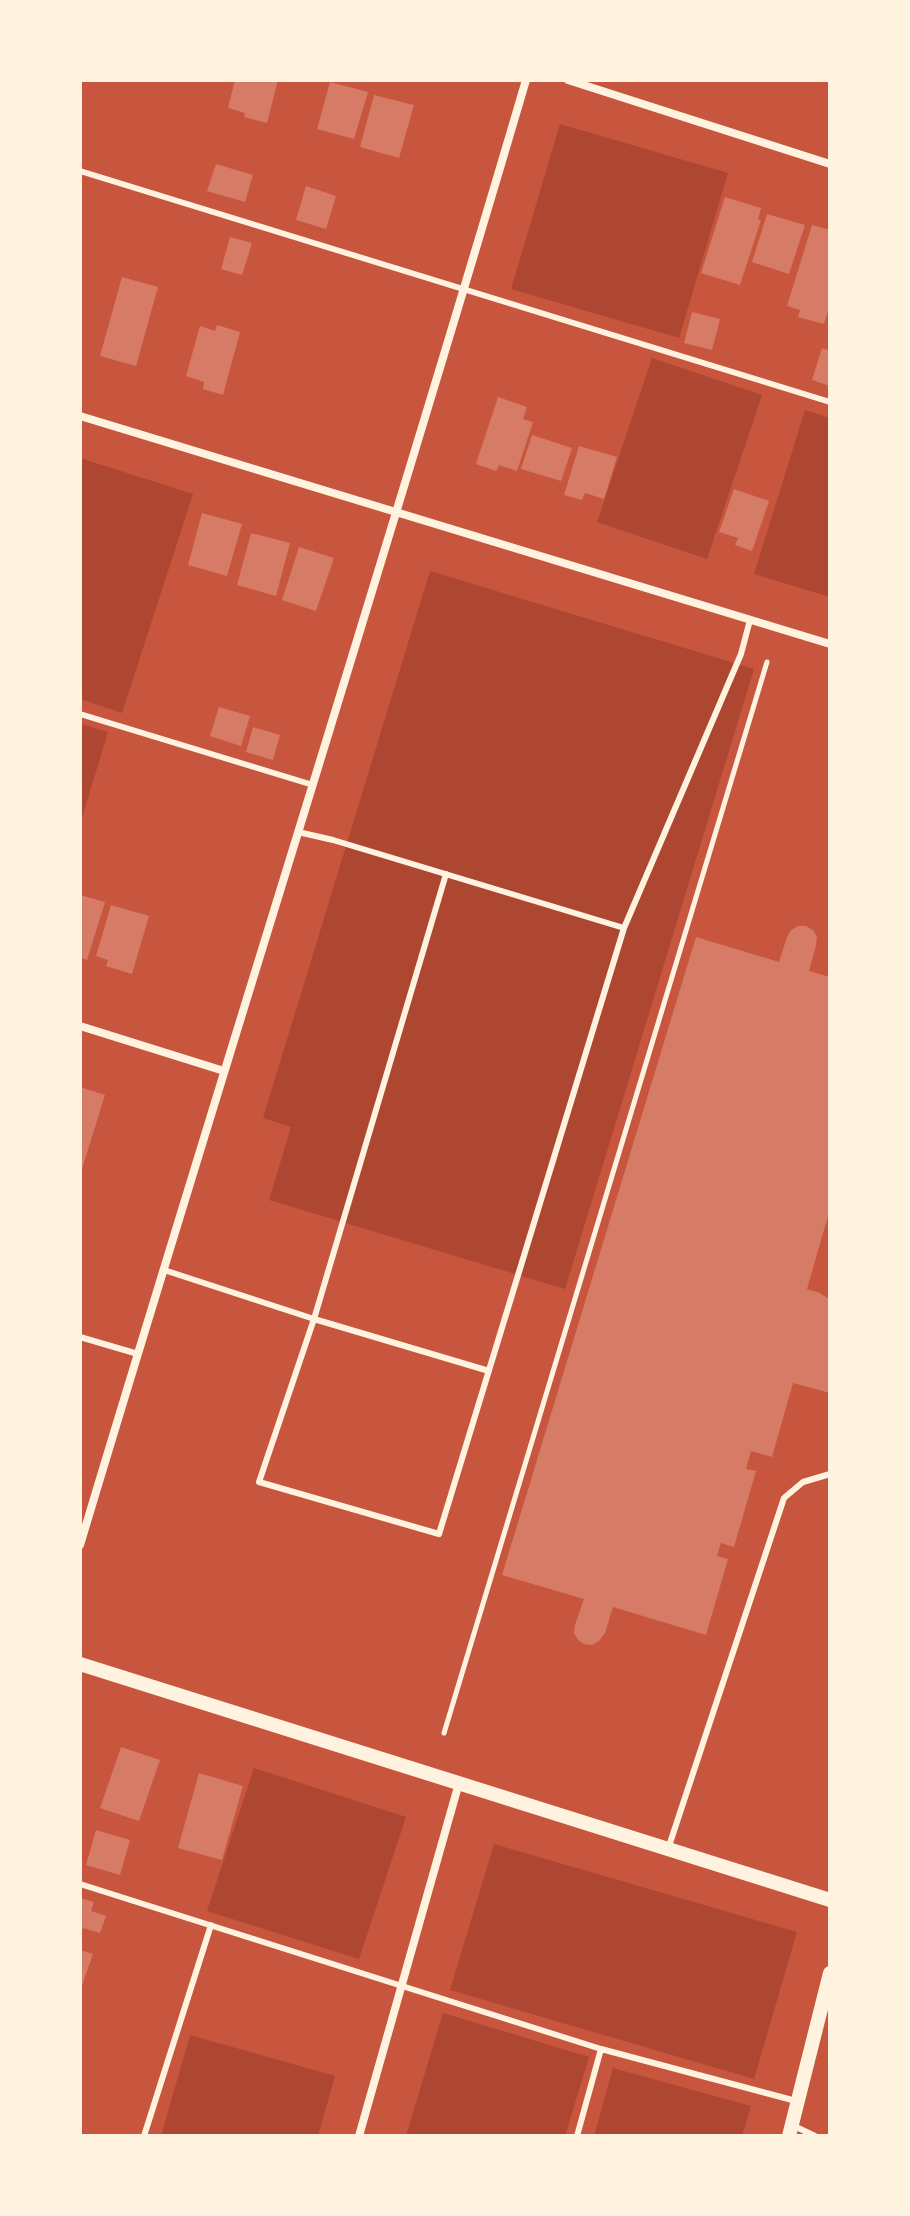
<!DOCTYPE html>
<html>
<head>
<meta charset="utf-8">
<style>
	body { margin:0 }
	#map { position:relative; width:910px; height:2216px; overflow:hidden; background:#c8553d; font-family:"Space Grotesk",sans-serif }
	canvas { display:block }
	.frame { position:absolute; inset:0; border:82px solid #fff3e0; pointer-events:none }
</style>
</head>
<body>
<div id="map">
<canvas width="910" height="2216"></canvas>
<div class="frame"></div>
</div>
<script>
const ctx = document.querySelector('canvas').getContext('2d');
ctx.lineJoin = 'round';
function fill(path, color) { ctx.fillStyle = color; ctx.fill(path, 'evenodd'); }
function stroke(path, color, width, dash) { ctx.strokeStyle = color; ctx.lineWidth = width; ctx.lineCap = dash ? 'butt' : 'round'; ctx.setLineDash(dash || []); ctx.stroke(path); }
fill(new Path2D(`
	M 560,124 L 728,173 L 679,338 L 511,289 Z
	M 652,358 L 762,395 L 707,559 L 597,522 Z
	M 805,410 L 830,418 L 830,597 L 754,574 Z
	M 80,458 L 193,494 L 122,713 L 80,699 Z
	M 430,571 L 754,669 L 565,1289 L 269,1200 L 291,1127 L 263,1118 Z
	M 80,724 L 108,732 L 80,824 Z
	M 254,1768 L 406,1817 L 359,1959 L 207,1911 Z
	M 494,1844 L 797,1932 L 754,2079 L 450,1990 Z
	M 443,2013 L 589,2057 L 565,2136 L 406,2136 Z
	M 190,2035 L 335,2076 L 318,2136 L 161,2136 Z
	M 613,2068 L 751,2106 L 742,2136 L 594,2136 Z`), '#ae4732');
fill(new Path2D(`
	M 235,80 L 278,80 L 267,123 L 244,117 L 245,113 L 228,108 Z
	M 330,82 L 368,92 L 354,139 L 317,129 Z
	M 374,95 L 414,105 L 399,158 L 360,147 Z
	M 216,164 L 253,175 L 245,202 L 207,191 Z
	M 306,186 L 336,196 L 326,229 L 296,220 Z
	M 725,197 L 761,208 L 758,219 L 761,220 L 740,285 L 701,273 Z
	M 767,214 L 805,225 L 789,274 L 752,262 Z
	M 812,225 L 830,230 L 830,304 L 824,324 L 798,317 L 800,310 L 787,306 Z
	M 230,237 L 252,243 L 242,275 L 221,269 Z
	M 122,277 L 158,287 L 136,366 L 100,356 Z
	M 692,312 L 720,319 L 712,350 L 684,343 Z
	M 217,325 L 240,332 L 223,395 L 203,389 L 204,382 L 186,376 L 200,326 L 215,331 Z
	M 822,348 L 830,351 L 830,386 L 812,380 Z
	M 498,397 L 527,407 L 523,419 L 533,422 L 517,471 L 499,465 L 496,471 L 476,464 Z
	M 532,435 L 572,448 L 561,481 L 521,469 Z
	M 579,446 L 617,457 L 604,499 L 585,493 L 582,500 L 564,495 Z
	M 734,489 L 769,501 L 752,551 L 735,545 L 738,538 L 719,532 Z
	M 202,513 L 242,524 L 227,576 L 188,565 Z
	M 251,533 L 290,543 L 276,596 L 237,585 Z
	M 299,547 L 334,558 L 316,611 L 282,600 Z
	M 219,707 L 250,716 L 241,746 L 210,736 Z
	M 253,727 L 280,735 L 273,760 L 246,752 Z
	M 80,895 L 105,902 L 87,960 L 80,957 Z
	M 111,905 L 149,916 L 132,974 L 106,966 L 108,960 L 96,956 Z
	M 798,926 L 806,926 L 813,930 L 817,937 L 816,945 L 809,971 L 830,977 L 830,1209 L 807,1289 L 820,1293 L 830,1300 L 830,1393 L 793,1383 L 772,1457 L 751,1451 L 746,1469 L 756,1471 L 734,1547 L 721,1543 L 717,1556 L 728,1559 L 706,1635 L 613,1607 L 605,1633 L 599,1641 L 592,1645 L 584,1644 L 578,1640 L 574,1633 L 575,1625 L 584,1599 L 502,1575 L 696,937 L 779,962 L 787,937 L 791,930 Z
	M 80,1087 L 105,1095 L 81,1172 L 80,1172 Z
	M 121,1747 L 160,1760 L 139,1821 L 100,1808 Z
	M 199,1773 L 243,1786 L 222,1860 L 178,1848 Z
	M 96,1830 L 130,1840 L 120,1875 L 86,1865 Z
	M 80,1898 L 94,1902 L 91,1911 L 106,1916 L 100,1933 L 83,1928 L 80,1936 Z
	M 80,1950 L 93,1954 L 80,1991 Z`), '#d67c66');
stroke(new Path2D(`
	M 444,1733 L 767,662`), '#fff3e0', 5);
stroke(new Path2D(`
	M 80,171 L 830,402
	M 80,714 L 313,785
	M 298,832 L 333,840 L 624,928
	M 164,1270 L 314,1319 L 446,874
	M 80,1337 L 138,1354
	M 489,1371 L 314,1319 L 259,1482 L 439,1534 L 624,928 L 741,654 L 750,620
	M 668,1849 L 784,1498 L 803,1482 L 830,1474
	M 80,1884 L 601,2049
	M 792,2125 L 815,2136
	M 144,2136 L 211,1925
	M 577,2136 L 601,2049 L 796,2101`), '#fff3e0', 6);
stroke(new Path2D(`
	M 568,80 L 830,164
	M 80,416 L 830,644
	M 80,1026 L 224,1071
	M 80,1545 C 227,1056 382,570 526,80
	M 359,2136 L 459,1783`), '#fff3e0', 8);
stroke(new Path2D(`
	M 80,1664 L 830,1900
	M 789,2136 L 830,1973`), '#fff3e0', 14);
</script>
</body>
</html>
